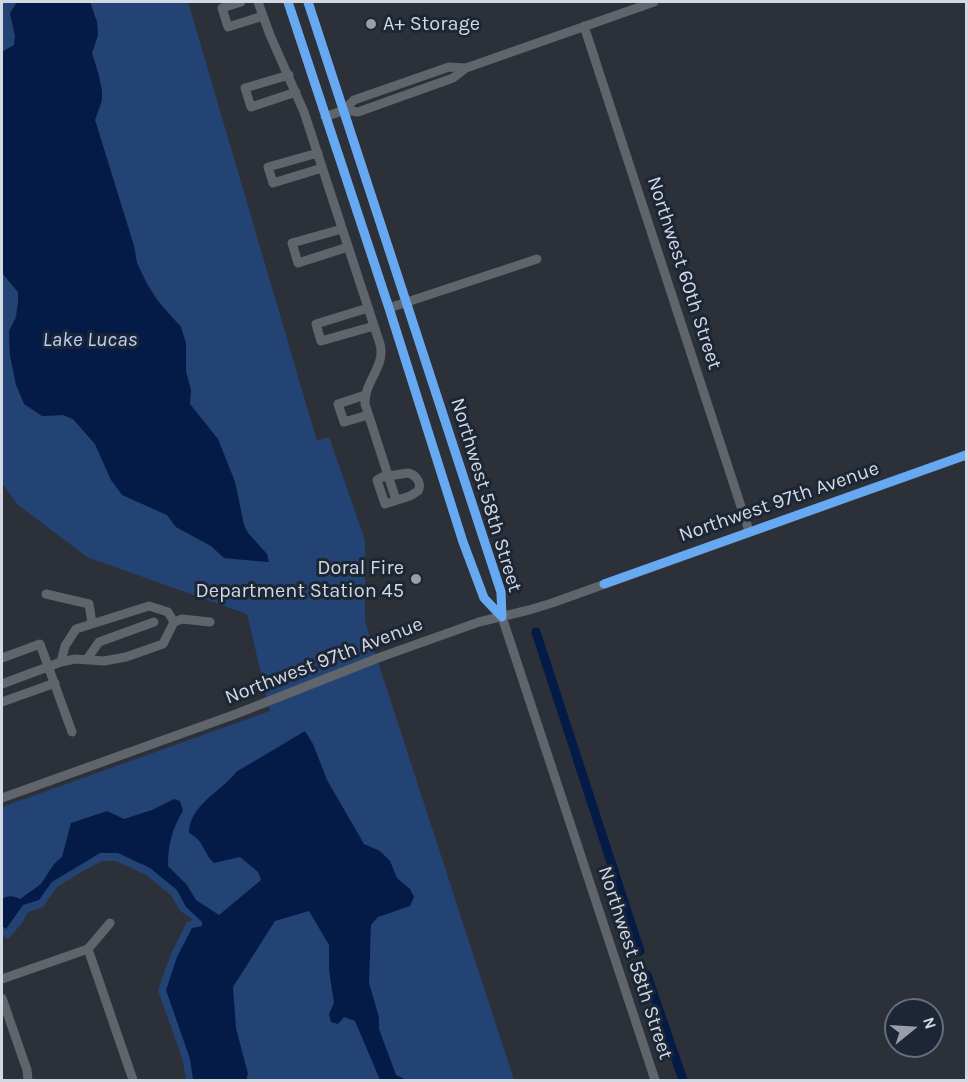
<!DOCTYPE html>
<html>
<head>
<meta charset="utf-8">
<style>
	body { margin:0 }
	#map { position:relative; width:968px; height:1082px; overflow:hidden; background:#2c3139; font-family:Karla,sans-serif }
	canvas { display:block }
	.frame { position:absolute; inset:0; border:3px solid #d3d9e3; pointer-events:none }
	.north { position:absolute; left:884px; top:998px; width:60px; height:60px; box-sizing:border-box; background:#1c2634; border:2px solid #656e7a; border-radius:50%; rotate:72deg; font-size:16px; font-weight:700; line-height:24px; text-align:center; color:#d3d9e3 }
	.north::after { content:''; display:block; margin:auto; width:21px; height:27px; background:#999ea8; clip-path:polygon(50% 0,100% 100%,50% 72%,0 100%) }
</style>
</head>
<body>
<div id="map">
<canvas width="968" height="1082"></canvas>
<div class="frame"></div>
<div class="north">N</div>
</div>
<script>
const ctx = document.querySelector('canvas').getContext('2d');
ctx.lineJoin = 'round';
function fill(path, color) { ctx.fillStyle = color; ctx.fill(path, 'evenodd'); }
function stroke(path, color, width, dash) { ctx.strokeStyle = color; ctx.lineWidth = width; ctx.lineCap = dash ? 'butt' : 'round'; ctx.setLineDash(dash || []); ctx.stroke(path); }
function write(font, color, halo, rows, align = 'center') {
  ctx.font = font + ' Karla,sans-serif'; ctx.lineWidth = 6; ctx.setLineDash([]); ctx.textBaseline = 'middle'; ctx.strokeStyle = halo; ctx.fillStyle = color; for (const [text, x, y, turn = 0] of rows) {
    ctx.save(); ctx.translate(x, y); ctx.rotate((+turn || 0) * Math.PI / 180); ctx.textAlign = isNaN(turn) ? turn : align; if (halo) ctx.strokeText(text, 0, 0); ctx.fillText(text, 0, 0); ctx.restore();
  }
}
fill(new Path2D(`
	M 2,2 L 17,2 L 10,13 L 15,36 L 14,45 L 2,52 Z
	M 90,2 L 188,2 L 317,441 L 329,437 L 365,540 L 365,622 L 514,1080 L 186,1080 L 183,1061 L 158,990 L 171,954 L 187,922 L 194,920 L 180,911 L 171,895 L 146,875 L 116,861 L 102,861 L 83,871 L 57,887 L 43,907 L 28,912 L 22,923 L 8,939 L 2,935 L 2,807 L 270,711 L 247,614 L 87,557 L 17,504 L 2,483 L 2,273 L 18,292 L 18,303 L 15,318 L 9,331 L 10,355 L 16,385 L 42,416 L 63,415 L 73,419 L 95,444 L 111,480 L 141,503 L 167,515 L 176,527 L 211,546 L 224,558 L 268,562 L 267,554 L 248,533 L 244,525 L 235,482 L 218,439 L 189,404 L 191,390 L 186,372 L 186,343 L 143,277 L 137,263 L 134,246 L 95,120 L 102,100 L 99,76 L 92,53 L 98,35 L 97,22 Z`), '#244375');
fill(new Path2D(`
	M 17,2 L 90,2 L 97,22 L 98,35 L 92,53 L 99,76 L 102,91 L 102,100 L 95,120 L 134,246 L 137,263 L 148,286 L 157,300 L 181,327 L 186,343 L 186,372 L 191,390 L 190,404 L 218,439 L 235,482 L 244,525 L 248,533 L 267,554 L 269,562 L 224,558 L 211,546 L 176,527 L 167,515 L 122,495 L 111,480 L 95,444 L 73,419 L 63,415 L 42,416 L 24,404 L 16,385 L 10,355 L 9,331 L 16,318 L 18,303 L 18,292 L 2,273 L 2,52 L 14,45 L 15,36 L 10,13 Z
	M 305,731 L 313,744 L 327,780 L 364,844 L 380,851 L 390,861 L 397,878 L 410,889 L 414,897 L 410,906 L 378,917 L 371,925 L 369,983 L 379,1017 L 379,1029 L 396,1075 L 407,1080 L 380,1080 L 355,1021 L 344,1017 L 338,1024 L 331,1022 L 329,1014 L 334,1003 L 329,970 L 329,945 L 309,911 L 275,921 L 233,987 L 236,1028 L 248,1074 L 246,1080 L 193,1080 L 190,1059 L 166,990 L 177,957 L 192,928 L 202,926 L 202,922 L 186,907 L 177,890 L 150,868 L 118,853 L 100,853 L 52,882 L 39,900 L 23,905 L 6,929 L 2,926 L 2,899 C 9,895 13,896 20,899 L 41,884 L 54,864 L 62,857 L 71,823 L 107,811 L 124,819 L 152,810 L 174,799 L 180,801 L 183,811 C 172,828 168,846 168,866 L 187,885 L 196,900 L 219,915 L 261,880 L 258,872 L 240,857 L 214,863 C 203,853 204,840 189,833 C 189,805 221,792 236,772 Z`), '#041b48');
stroke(new Path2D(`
	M 536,632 L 640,951
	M 647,975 L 683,1080`), '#041b48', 9);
stroke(new Path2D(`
	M 241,2 L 222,8 L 228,27 L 263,16
	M 258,2 L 270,35 L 304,112 L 380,344 C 386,367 364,381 365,404 L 396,500
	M 288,2 L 389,308 L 463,542 L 484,598 L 502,617
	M 308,2 L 501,592 L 502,617 L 655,1080
	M 584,26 L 749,531
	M 289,75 L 245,88 L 251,107 L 296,92
	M 344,110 L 358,112 L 453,78 L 466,68 L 654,2
	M 325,117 L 344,110 L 354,100 L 449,67 L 466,68
	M 318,153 L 268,167 L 273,183 L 322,168
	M 342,229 L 292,243 L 298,263 L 348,247
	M 368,308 L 316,324 L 321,341 L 374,326
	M 389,308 L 537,259
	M 365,395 L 338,404 L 344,422 L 368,415
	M 408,473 C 417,475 422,484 418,491 L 410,496 L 385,504 L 377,480 L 382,477 Z
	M 46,594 L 89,604 L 92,623
	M 2,658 L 40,644 L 72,732
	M 87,659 L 99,642 L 154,622
	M 61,662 L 65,646 L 76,629 L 149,606 L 168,612 L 174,622 L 182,619 L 210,622
	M 2,684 L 61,662 L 75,659 L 104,661 L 126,657 L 163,644 L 174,622
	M 2,702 L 55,683
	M 2,798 L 236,714 L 378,658 L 479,622 L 529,610 L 552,603 L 966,455
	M 88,949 L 133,1080
	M 2,979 L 88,949 L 110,923
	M 2,998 L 27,1070 L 28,1080`), '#60646b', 9);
stroke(new Path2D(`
	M 288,2 L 389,308 L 463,542 L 484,598 L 502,617
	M 308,2 L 501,592 L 502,617
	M 604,584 L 966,455`), '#66a8f1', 9);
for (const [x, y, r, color] of [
	[371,24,6,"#999ea8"],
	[416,579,6,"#999ea8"]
]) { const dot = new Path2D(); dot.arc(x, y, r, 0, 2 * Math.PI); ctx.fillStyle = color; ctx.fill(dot); stroke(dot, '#1c2634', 2); }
write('20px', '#d3d9e3', '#1c2634', [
	["A+ Storage",383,24],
	["Doral Fire",404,568,"right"],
	["Department Station 45",404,591,"right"]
], 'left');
write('20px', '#d3d9e3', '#1c2634', [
	["Northwest 60th Street",684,273,72],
	["Northwest 58th Street",486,495,73],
	["Northwest 97th Avenue",779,502,-19],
	["Northwest 97th Avenue",324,661,-21],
	["Northwest 58th Street",635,963,72]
]);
write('italic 21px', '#b8d1f8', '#1c2634', [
	["Lake Lucas",90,340]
]);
</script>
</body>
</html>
